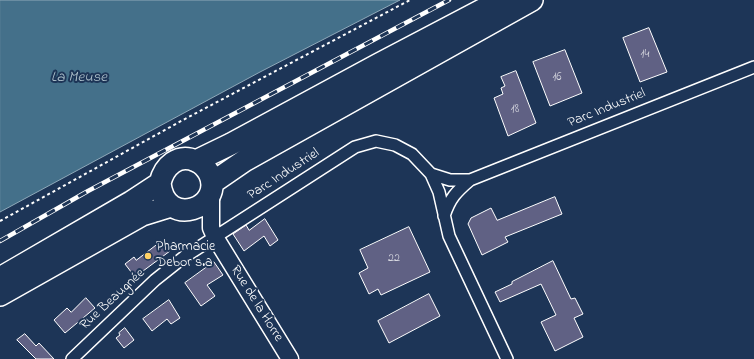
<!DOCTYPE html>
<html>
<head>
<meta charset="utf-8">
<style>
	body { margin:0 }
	canvas { display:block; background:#1d3557 }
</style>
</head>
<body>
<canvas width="754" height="359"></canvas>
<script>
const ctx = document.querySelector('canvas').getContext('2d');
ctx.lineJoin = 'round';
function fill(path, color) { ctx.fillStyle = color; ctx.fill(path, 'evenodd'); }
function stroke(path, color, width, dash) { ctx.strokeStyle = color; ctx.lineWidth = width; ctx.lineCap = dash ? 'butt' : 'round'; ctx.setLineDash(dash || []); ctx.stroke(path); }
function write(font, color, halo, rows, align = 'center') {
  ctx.font = font + ' "Indie Flower",sans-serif'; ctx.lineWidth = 4; ctx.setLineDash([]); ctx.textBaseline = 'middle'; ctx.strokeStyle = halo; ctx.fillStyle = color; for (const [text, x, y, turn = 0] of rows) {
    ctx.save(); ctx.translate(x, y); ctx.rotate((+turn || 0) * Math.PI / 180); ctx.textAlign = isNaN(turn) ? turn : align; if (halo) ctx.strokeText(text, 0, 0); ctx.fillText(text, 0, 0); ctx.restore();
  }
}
const water = new Path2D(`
	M 0,0 L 400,0 L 260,72 L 0,212 Z`);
fill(water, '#44708a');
stroke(water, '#8fa9b9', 1);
const building = new Path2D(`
	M 649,28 L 667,72 L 640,82 L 623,38 Z
	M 565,50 L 582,93 L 550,106 L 533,62 Z
	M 516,71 L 536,123 L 508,136 L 494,98 L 503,94 L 501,88 L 505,86 L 501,77 Z
	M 555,197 L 562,214 L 505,237 L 508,242 L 482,255 L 469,226 L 468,224 L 471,218 L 491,208 L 497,220 Z
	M 265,219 L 278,240 L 270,246 L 264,236 L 244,251 L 233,234 L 246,225 L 249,230 Z
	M 409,227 L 430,272 L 381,295 L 378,289 L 369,294 L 359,273 L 368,268 L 360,250 Z
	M 162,241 L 170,251 L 135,277 L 125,264 L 134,257 L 136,260 Z
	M 553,261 L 571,299 L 575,298 L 583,314 L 574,318 L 583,337 L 555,351 L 541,322 L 556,315 L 541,284 L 500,302 L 495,292 L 512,284 L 512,282 Z
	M 214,262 L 223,275 L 207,285 L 215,296 L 201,306 L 185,283 Z
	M 429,294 L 440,316 L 389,343 L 378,321 Z
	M 86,298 L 95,308 L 65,333 L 54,320 L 67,308 L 71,312 Z
	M 169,300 L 180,318 L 171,324 L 167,319 L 152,331 L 143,319 Z
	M 125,328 L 134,340 L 124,348 L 116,338 L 120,335 L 119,333 Z
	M 25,334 L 36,346 L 39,343 L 54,359 L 36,359 L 17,340 Z`);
fill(building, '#606184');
stroke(building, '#fff', 1);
const street = new Path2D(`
	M 431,174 L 450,180 L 470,180
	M 444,216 C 450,198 456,192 470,180 L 754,67
	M 72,359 L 155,280 L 184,257 L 355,147 L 376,141 L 395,145 L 412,154 L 431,174 L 439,192 L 449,236 L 507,359`);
const secondary = new Path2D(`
	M 211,193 L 211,228 L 215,237 L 290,359`);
const highway = new Path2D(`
	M 196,161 L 231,144 L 379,64 L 501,0
	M 212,183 L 244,161 L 532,0
	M 0,278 L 131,202 L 160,183 C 164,166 178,153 196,161 C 202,163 206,168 209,173 C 226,208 165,230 160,183
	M 0,295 L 142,215 L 171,206`);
stroke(street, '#fff', 14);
stroke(secondary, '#fff', 19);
stroke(highway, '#fff', 24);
stroke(new Path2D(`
	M 0,221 L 183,120 L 410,0`), '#fff', 2, [3, 3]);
stroke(street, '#1d3557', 11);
stroke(secondary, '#1d3557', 16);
stroke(highway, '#1d3557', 21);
const rail = new Path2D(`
	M 0,241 L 88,191 L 449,0`);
stroke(rail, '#fff', 4.5);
stroke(rail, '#1d3557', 3, [9]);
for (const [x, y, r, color] of [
	[148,256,4,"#ffd166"]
]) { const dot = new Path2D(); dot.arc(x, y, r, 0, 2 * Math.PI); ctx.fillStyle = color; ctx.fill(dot); stroke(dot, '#1d3557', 1.5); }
write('12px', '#d7d8e0', null, [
	["14",645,55],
	["16",557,78],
	["18",515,110],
	["22",394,259]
]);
write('14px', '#fff', '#1d3557', [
	["Parc Industriel",607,109,-22],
	["Parc Industriel",284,175,-33],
	["Rue Beaugnée",113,300,-43],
	["Rue de la Horre",256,304,58]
]);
write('14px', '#fff', '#1d3557', [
	["Pharmacie",156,248],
	["Debor s.a",156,264]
], 'left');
write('italic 15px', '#b4c6d0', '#1d3557', [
	["La Meuse",79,79]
]);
</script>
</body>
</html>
